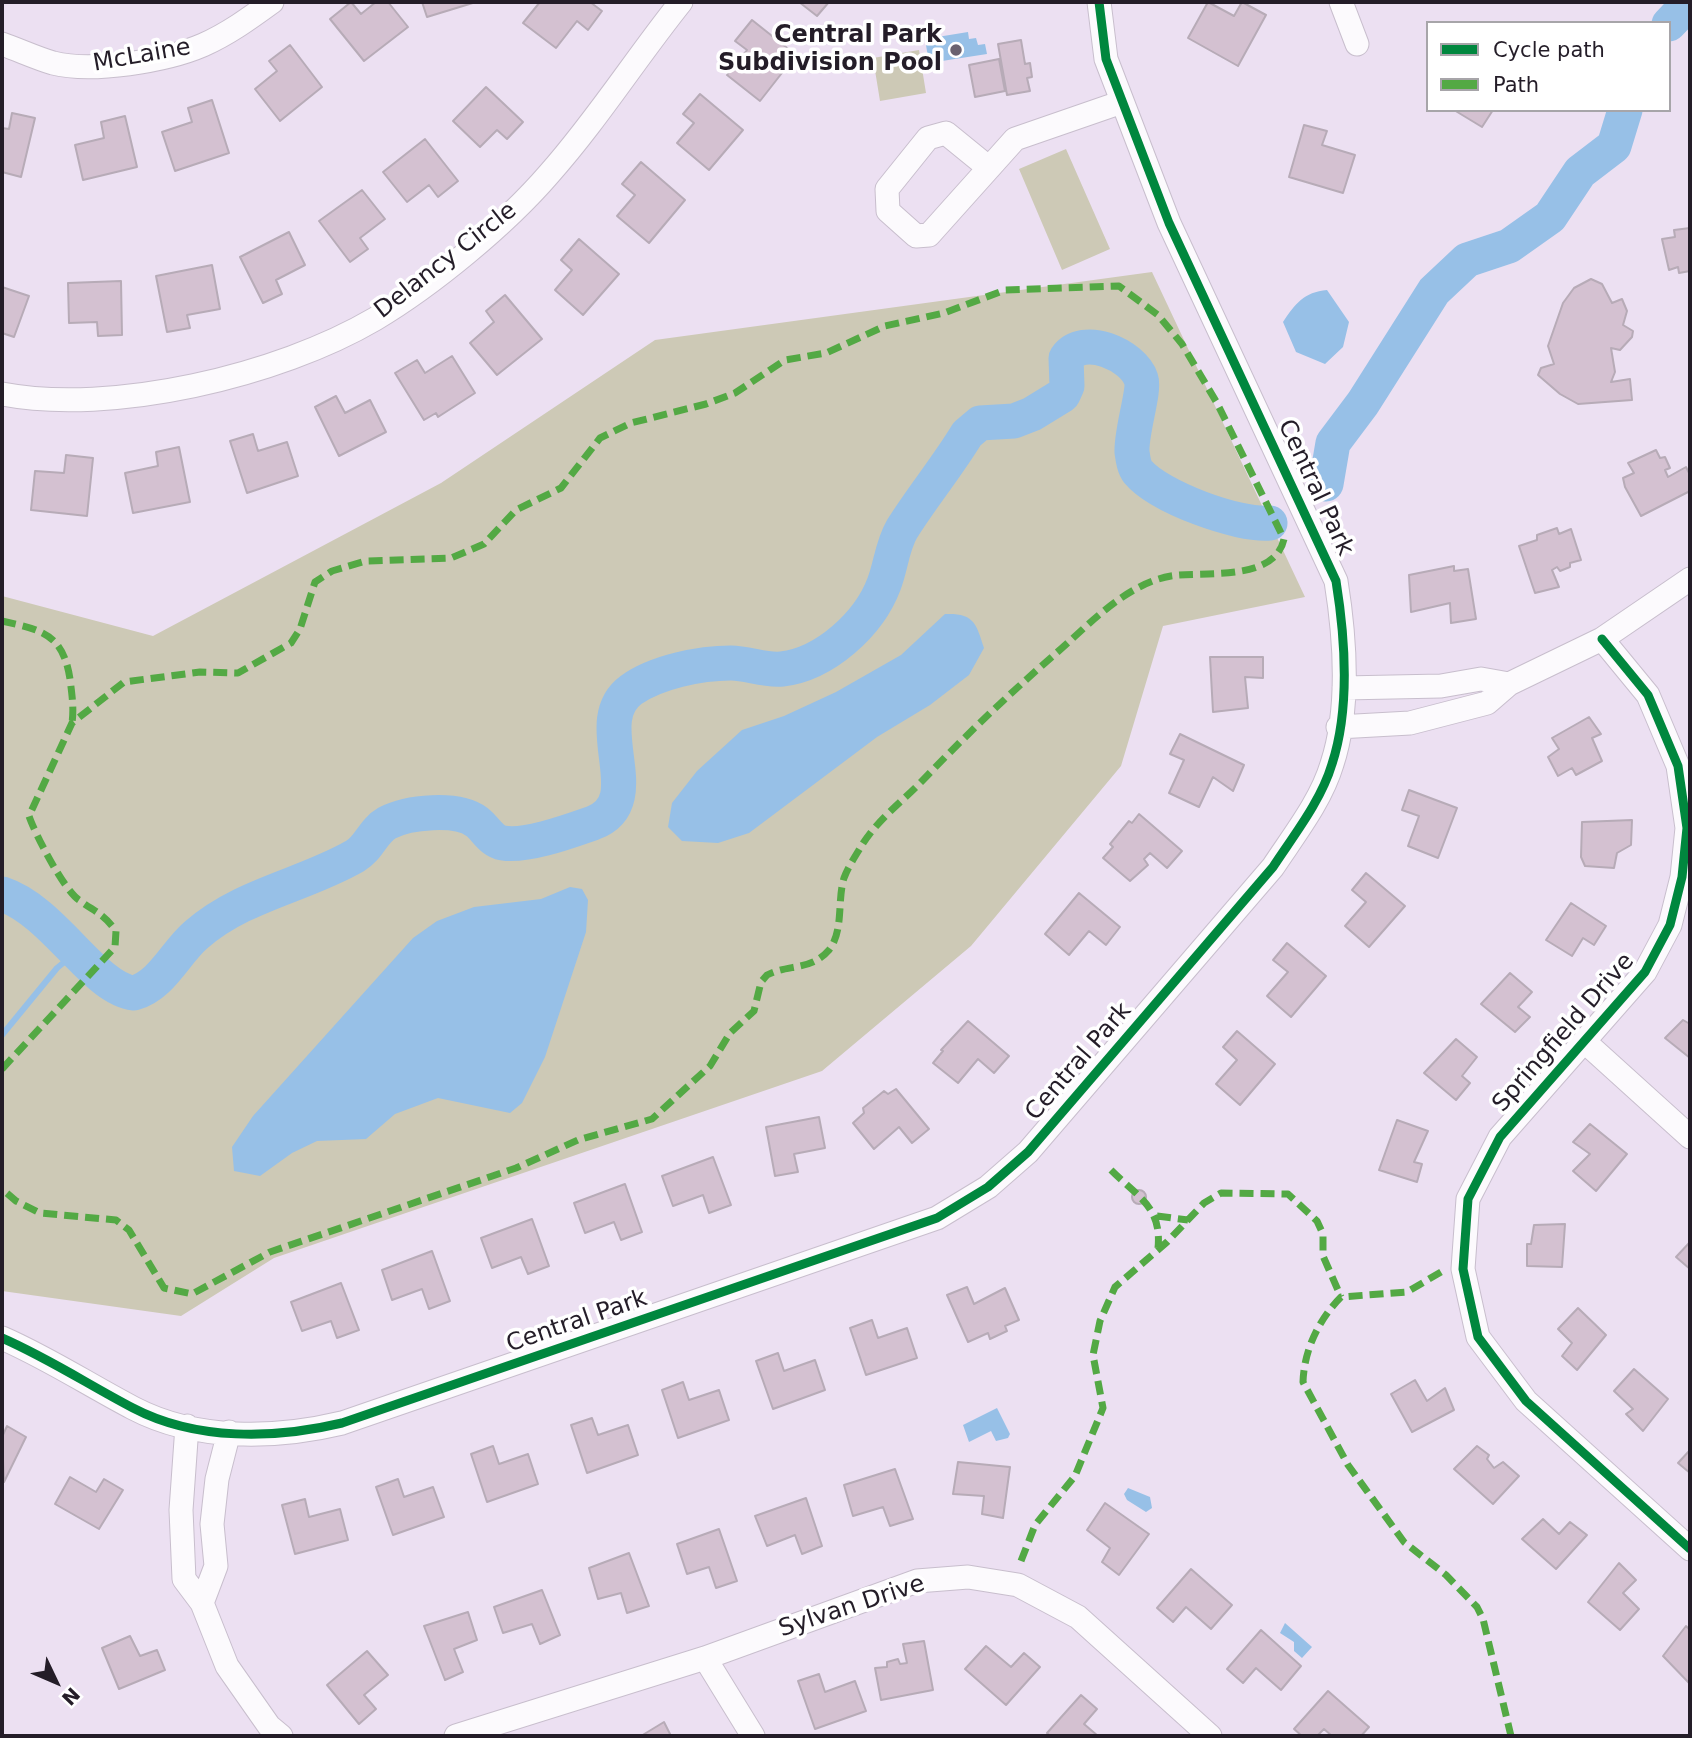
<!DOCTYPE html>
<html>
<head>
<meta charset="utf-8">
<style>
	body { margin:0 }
	#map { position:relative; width:1692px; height:1738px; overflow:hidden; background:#ece0f2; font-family:"DejaVu Sans",sans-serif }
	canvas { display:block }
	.frame { position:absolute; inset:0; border:4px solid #241d28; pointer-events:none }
	.legend { position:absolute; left:1426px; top:21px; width:245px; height:91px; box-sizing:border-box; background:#fff; border:2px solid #a7a5a9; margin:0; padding:9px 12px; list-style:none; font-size:21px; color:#241d28 }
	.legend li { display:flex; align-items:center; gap:14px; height:35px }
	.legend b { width:35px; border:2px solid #a7a5a9 }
	.north { position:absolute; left:21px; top:1647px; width:70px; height:70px; -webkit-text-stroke:5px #fff; paint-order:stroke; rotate:134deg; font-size:19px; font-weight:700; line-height:28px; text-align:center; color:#241d28 }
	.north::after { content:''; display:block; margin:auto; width:24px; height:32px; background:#241d28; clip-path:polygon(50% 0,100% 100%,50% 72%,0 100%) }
</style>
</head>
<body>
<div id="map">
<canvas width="1692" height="1738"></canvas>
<div class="frame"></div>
<ul class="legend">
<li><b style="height:9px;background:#00873e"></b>Cycle path</li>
<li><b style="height:9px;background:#53a944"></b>Path</li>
</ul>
<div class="north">N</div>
</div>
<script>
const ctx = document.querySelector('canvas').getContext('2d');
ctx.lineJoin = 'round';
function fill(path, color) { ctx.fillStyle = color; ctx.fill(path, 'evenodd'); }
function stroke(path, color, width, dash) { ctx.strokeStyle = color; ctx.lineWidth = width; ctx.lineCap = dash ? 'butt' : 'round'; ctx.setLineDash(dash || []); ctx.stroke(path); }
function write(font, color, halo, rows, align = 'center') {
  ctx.font = font + ' "DejaVu Sans",sans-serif'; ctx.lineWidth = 7; ctx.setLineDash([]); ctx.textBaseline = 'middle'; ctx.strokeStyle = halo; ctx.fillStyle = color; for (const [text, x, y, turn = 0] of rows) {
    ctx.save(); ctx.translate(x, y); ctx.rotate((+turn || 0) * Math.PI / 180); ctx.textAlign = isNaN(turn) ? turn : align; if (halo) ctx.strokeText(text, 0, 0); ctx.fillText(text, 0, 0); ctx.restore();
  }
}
fill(new Path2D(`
	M 919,50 L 926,93 L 880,101 L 873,58 Z
	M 1066,149 L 1110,249 L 1062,270 L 1019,169 Z
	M 1152,272 L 1305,597 L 1163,626 L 1121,766 L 971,946 L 822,1071 L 274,1258 L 181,1316 L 2,1291 L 2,596 L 153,636 L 441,483 L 655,340 Z`), '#cdc9b6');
fill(new Path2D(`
	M 968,32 L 969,39 L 976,38 L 978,45 L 985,44 L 987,54 L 929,63 L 925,39 Z
	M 1327,290 L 1349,322 L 1343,347 L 1325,364 L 1296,352 L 1283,322 C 1295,304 1304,292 1327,290 Z
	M 945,614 C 974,613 976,623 984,648 L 969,675 L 930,705 L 877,737 L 749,833 L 718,843 L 682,841 L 668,827 L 672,803 L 697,771 L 742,730 L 784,716 L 836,692 L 901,655 Z
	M 570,887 L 582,889 L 588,900 L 586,932 L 545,1057 L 522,1103 L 510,1113 L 438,1098 L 395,1114 L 366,1139 L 317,1141 L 292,1153 L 260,1176 L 234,1171 L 232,1147 L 253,1116 L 413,938 L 437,921 L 474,907 L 541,899 Z
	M 997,1408 L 1010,1434 L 1008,1438 L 996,1441 L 991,1431 L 969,1442 L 963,1425 Z
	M 1128,1488 L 1150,1497 L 1152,1508 L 1146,1512 L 1127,1500 L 1124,1494 Z
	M 1285,1623 L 1312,1647 L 1302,1658 L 1294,1651 L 1294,1642 L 1280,1633 Z`), '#97c0e7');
stroke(new Path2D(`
	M 2,1035 L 57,968 L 78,951`), '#97c0e7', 6);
stroke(new Path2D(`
	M 1669,24 L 1690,2
	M 1326,484 L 1333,443 L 1363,403 L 1434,291 L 1467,260 L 1509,246 L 1550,217 L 1580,172 L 1614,146 L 1625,110
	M 2,894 C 54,911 94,989 134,993 C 162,985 175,953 196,935 C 243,894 303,886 355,856 C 369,848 373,831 387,823 C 408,812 457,807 477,822 C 486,829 491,841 503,843 C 527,847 570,831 593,823 C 651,801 586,723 631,690 C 656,672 700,663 731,663 C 748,663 765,671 782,669 C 825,664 869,624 884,584 C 891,566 892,546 902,529 C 922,497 947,467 967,434 L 980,423 L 1014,421 L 1032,414 L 1063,395 L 1067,386 L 1066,358 C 1083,333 1133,355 1141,379 C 1145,391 1131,431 1132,452 C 1133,459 1134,467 1138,472 C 1159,497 1238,526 1270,523`), '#97c0e7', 35);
const building = new Path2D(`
	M 351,2 L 361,14 L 376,2 L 388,2 L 408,27 L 364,61 L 330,19 Z
	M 422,2 L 476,2 L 427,17 Z
	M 540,2 L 590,2 L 602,11 L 588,30 L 577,21 L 556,48 L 523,23 Z
	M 799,2 L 829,2 L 817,16 Z
	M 1208,2 L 1234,16 L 1242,2 L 1266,15 L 1238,66 L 1188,38 Z
	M 752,20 L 796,55 L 760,101 L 727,75 L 747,50 L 735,41 Z
	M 1021,40 L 1025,64 L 1030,63 L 1032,77 L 1027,78 L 1030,91 L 1007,95 L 998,44 Z
	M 290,45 L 322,87 L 280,121 L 255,89 L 277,71 L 269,61 Z
	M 999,59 L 1005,91 L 975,97 L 969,65 Z
	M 486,87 L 523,122 L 507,139 L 497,130 L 480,147 L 453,121 Z
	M 700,94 L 743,130 L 709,170 L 677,143 L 694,123 L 683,114 Z
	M 212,100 L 229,153 L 175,171 L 162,132 L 192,122 L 188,108 Z
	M 1454,110 L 1493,110 L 1482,127 Z
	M 12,113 L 35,118 L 21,177 L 2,172 L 2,128 L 9,129 Z
	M 125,116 L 137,167 L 83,180 L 75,145 L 104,138 L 101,122 Z
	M 1304,125 L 1327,131 L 1322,145 L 1355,155 L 1343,193 L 1289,177 Z
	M 425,139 L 458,181 L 438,197 L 429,185 L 407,202 L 383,172 Z
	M 641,162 L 685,200 L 649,243 L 617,216 L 635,195 L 622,184 Z
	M 362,190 L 385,219 L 360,238 L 368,249 L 350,262 L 319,221 Z
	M 1690,228 L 1690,271 L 1679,273 L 1678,267 L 1669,270 L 1662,239 L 1675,237 L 1674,230 Z
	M 289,232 L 305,265 L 276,280 L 282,294 L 263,303 L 240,257 Z
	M 579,239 L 619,274 L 583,315 L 555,290 L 572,270 L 561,260 Z
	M 212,265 L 220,309 L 187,315 L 190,328 L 167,332 L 156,276 Z
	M 1591,279 L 1602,284 L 1612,303 L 1622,299 L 1627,311 L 1623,325 L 1633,331 L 1632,337 L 1620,350 L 1611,348 L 1615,372 L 1611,382 L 1630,379 L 1632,400 L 1578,404 L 1560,394 L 1538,375 L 1541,368 L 1554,364 L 1548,346 L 1563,303 L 1574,288 Z
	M 121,281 L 122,335 L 98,336 L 97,322 L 69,323 L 68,283 Z
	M 2,287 L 29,296 L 14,337 L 2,333 Z
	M 505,295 L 542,339 L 497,375 L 470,343 L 494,322 L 486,311 Z
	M 452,356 L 475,393 L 438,417 L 436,413 L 424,420 L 395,373 L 417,360 L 425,373 Z
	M 336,396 L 345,413 L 370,400 L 386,432 L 339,456 L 315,407 Z
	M 253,434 L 258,451 L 287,442 L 298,476 L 247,493 L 230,441 Z
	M 179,447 L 190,502 L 133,513 L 125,473 L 158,466 L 156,452 Z
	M 1656,450 L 1660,458 L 1665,457 L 1670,468 L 1665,470 L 1668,477 L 1686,467 L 1690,475 L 1690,491 L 1641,516 L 1625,487 L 1623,478 L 1634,473 L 1628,463 Z
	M 66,455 L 93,458 L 87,516 L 31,510 L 35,471 L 64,473 Z
	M 1557,528 L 1559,534 L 1571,529 L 1581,560 L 1570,563 L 1570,567 L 1560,571 L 1557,567 L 1552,570 L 1559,587 L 1535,593 L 1519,546 L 1537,540 L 1537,535 Z
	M 1454,566 L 1454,571 L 1468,569 L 1476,619 L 1451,623 L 1450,603 L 1411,612 L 1409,575 Z
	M 1210,657 L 1263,657 L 1263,678 L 1245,677 L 1248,708 L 1213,712 Z
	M 1589,717 L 1601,734 L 1592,738 L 1602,761 L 1576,775 L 1572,768 L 1558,776 L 1548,757 L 1559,749 L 1552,738 Z
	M 1180,734 L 1244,765 L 1233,791 L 1213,777 L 1199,807 L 1169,793 L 1184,760 L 1170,754 Z
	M 1409,790 L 1457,808 L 1438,858 L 1408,846 L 1419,816 L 1402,810 Z
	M 1139,814 L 1182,851 L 1167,868 L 1150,853 L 1144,859 L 1148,865 L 1130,881 L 1103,858 L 1113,847 L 1110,844 L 1129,821 L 1132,823 Z
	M 1632,820 L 1631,845 L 1617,853 L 1614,868 L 1585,866 L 1581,857 L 1582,822 Z
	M 1366,873 L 1405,906 L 1369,947 L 1345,926 L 1366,902 L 1352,890 Z
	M 1079,893 L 1120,927 L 1106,945 L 1089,931 L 1069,955 L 1045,934 Z
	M 1571,903 L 1606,926 L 1594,945 L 1583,938 L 1572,956 L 1546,940 Z
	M 1287,943 L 1326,976 L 1291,1017 L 1267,996 L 1288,972 L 1273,960 Z
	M 1510,973 L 1532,992 L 1518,1007 L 1530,1017 L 1515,1032 L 1481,1004 Z
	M 1683,1020 L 1690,1024 L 1690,1058 L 1665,1038 Z
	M 968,1021 L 1009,1056 L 994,1073 L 978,1059 L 958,1083 L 933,1063 L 943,1051 L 941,1050 Z
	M 1237,1031 L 1275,1064 L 1240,1105 L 1216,1084 L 1237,1060 L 1223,1047 Z
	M 1456,1039 L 1477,1057 L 1462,1076 L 1470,1083 L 1456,1100 L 1424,1073 Z
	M 896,1089 L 929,1129 L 912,1143 L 899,1127 L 874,1149 L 853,1123 L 864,1113 L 863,1108 L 884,1091 L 888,1094 Z
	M 819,1117 L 825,1148 L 794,1154 L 798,1172 L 775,1176 L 766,1127 Z
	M 1397,1120 L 1428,1131 L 1414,1162 L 1422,1164 L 1417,1182 L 1379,1170 Z
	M 1590,1124 L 1627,1154 L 1596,1191 L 1573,1171 L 1590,1154 L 1573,1142 Z
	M 713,1157 L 731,1205 L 709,1213 L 703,1195 L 673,1206 L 662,1176 Z
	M 625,1184 L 642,1232 L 621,1240 L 614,1222 L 585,1233 L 574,1203 Z
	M1132 1197a7 7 0 1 1 14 0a7 7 0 1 1-14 0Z
	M 532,1219 L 549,1266 L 528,1274 L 521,1257 L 492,1268 L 481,1238 Z
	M 1565,1224 L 1562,1267 L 1527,1266 L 1527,1244 L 1531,1244 L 1534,1225 Z
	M 1690,1242 L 1690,1269 L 1676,1257 Z
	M 432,1251 L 450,1301 L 429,1309 L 422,1289 L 392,1300 L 382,1270 Z
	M 341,1283 L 359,1330 L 337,1338 L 331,1321 L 302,1331 L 291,1302 Z
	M 967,1287 L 974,1304 L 1005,1288 L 1019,1320 L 1005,1326 L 1007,1331 L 990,1339 L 988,1333 L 968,1342 L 947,1295 Z
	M 1578,1308 L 1606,1335 L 1577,1370 L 1562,1356 L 1572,1343 L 1558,1329 Z
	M 872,1320 L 878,1338 L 907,1328 L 917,1358 L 866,1375 L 850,1328 Z
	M 778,1353 L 784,1371 L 815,1360 L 825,1390 L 773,1409 L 756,1361 Z
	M 1634,1369 L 1668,1399 L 1643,1431 L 1626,1414 L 1633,1409 L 1614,1391 Z
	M 1415,1380 L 1427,1401 L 1445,1388 L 1454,1410 L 1412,1432 L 1391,1394 Z
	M 683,1382 L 689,1400 L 719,1390 L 729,1420 L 678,1438 L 662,1390 Z
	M 592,1418 L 598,1435 L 628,1425 L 638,1455 L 587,1473 L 571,1425 Z
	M 7,1426 L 26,1437 L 4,1482 L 2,1437 Z
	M 493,1446 L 499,1464 L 528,1454 L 538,1484 L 487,1502 L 471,1454 Z
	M 1477,1446 L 1489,1455 L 1487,1459 L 1494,1468 L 1503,1462 L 1519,1476 L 1493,1504 L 1454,1469 Z
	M 1690,1450 L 1690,1473 L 1678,1463 Z
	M 958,1462 L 1010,1467 L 1003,1518 L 982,1514 L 984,1496 L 953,1494 Z
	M 895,1469 L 913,1519 L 890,1526 L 883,1507 L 853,1516 L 844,1485 Z
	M 70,1477 L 96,1492 L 104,1479 L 123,1490 L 99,1529 L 55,1504 Z
	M 398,1479 L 404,1497 L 433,1487 L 444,1517 L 393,1535 L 376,1487 Z
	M 806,1498 L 822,1546 L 802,1554 L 795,1535 L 767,1546 L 755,1516 Z
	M 305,1499 L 309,1517 L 340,1509 L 348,1540 L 295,1554 L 282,1505 Z
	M 1105,1503 L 1149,1534 L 1119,1575 L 1102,1562 L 1110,1548 L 1087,1530 Z
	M 1543,1519 L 1559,1534 L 1570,1522 L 1587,1535 L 1556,1569 L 1522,1539 Z
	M 719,1529 L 737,1581 L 716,1588 L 709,1567 L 687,1574 L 677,1544 Z
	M 629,1553 L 649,1606 L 627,1613 L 621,1593 L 598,1599 L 589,1568 Z
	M 1619,1563 L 1636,1580 L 1623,1593 L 1639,1609 L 1620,1630 L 1588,1602 Z
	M 1191,1569 L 1232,1605 L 1211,1629 L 1186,1607 L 1173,1622 L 1157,1608 Z
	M 542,1590 L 560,1635 L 540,1644 L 532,1624 L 503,1633 L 494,1607 Z
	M 468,1612 L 477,1640 L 454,1649 L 463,1672 L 445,1680 L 424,1626 Z
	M 1686,1626 L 1690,1630 L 1690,1684 L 1663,1656 Z
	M 1261,1630 L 1301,1666 L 1281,1690 L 1256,1668 L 1243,1683 L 1227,1669 Z
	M 130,1636 L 140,1656 L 157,1650 L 165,1670 L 119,1689 L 102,1648 Z
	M 924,1641 L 933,1690 L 881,1700 L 875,1668 L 887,1667 L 887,1662 L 898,1659 L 900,1664 L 907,1663 L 903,1644 Z
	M 986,1646 L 1011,1667 L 1024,1653 L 1040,1667 L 1006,1705 L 965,1669 Z
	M 367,1651 L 388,1675 L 364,1695 L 376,1709 L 359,1724 L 327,1685 Z
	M 819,1674 L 825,1692 L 855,1681 L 866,1711 L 815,1729 L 798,1681 Z
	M 1328,1691 L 1369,1727 L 1361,1736 L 1332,1736 L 1324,1729 L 1317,1736 L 1302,1736 L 1294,1729 Z
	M 1081,1695 L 1097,1709 L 1084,1724 L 1098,1736 L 1050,1736 L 1047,1733 Z
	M 664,1722 L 671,1736 L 641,1736 Z`);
fill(building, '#d4c1d1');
stroke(building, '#b7abb7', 2);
const minor = new Path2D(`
	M 1341,2 L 1357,44
	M 2,44 C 19,50 36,58 53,63 C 92,73 166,61 203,45 C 228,34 250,18 272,2
	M 989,168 L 946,133 L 928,138 L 887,189 L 888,211 L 916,236 L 929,235 L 1015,139 L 1122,102
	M 2,394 C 112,415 278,376 375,319 C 432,285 505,225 549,174 C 597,120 636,58 681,2
	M 1602,639 L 1648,695 L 1678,766 L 1687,828 L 1682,877 L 1670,925 L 1645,972 L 1500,1137 L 1468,1199 L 1463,1269 L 1478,1337 L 1526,1401 L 1690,1549
	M 1344,688 L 1441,686 L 1481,679 L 1509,684
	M 1338,727 L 1410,723 L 1487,703 L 1509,684 L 1602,639 L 1690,579
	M 1585,1042 L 1690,1137
	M 2,1338 C 48,1358 89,1385 133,1408 C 196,1441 275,1439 342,1423 L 937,1218 L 988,1187 L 1028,1152 L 1273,867 C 1294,835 1321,801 1332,764 C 1350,709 1345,637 1336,581 L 1169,223 L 1106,59 L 1099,2
	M 187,1426 L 181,1510 L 184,1579 L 202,1603 L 227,1666 L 269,1726 L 281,1736
	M 202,1603 L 216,1566 L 212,1524 L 217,1479 L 229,1432
	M 705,1658 L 753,1736
	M 456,1736 L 705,1658 L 917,1581 L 968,1577 L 1018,1585 L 1078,1617 L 1210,1736`);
stroke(minor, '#c8becd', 25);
stroke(minor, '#fcfafd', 23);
stroke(new Path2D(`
	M 2,621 C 42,630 63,634 70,679 C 72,695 74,708 72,723
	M 2,1069 L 115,947 L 116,931 C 103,913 95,912 79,900 C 64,890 35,834 29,816 L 72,723 L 124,682 L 200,672 L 238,673 L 291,643 L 300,629 L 315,582 L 332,571 L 366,561 L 451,558 L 484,544 L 516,510 L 561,488 L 600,438 L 631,423 L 706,404 L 735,393 L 785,360 L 826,353 L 885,326 L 944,313 L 1005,290 L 1119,286 L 1158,315 L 1182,344 L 1217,403 L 1284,539 C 1275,582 1204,571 1171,576 C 1125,584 1088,626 1054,655 C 1008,695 965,736 923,780 C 903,801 878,819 862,845 C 856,855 848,867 844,878 C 837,900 844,931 829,950 C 811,971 788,964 767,975 L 761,982 L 754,1011 L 730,1033 L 710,1066 L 652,1119 L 578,1140 L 516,1168 L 270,1252 L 192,1294 L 164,1288 L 129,1230 L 116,1220 L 40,1213 L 16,1201 L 2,1189
	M 1111,1170 C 1138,1197 1162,1207 1158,1248
	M 1157,1216 L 1188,1220
	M 1441,1272 L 1407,1292 L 1341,1297 C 1319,1319 1304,1350 1303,1382 L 1348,1465 L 1404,1542 L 1446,1575 L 1477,1607 L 1483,1619 L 1511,1736
	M 1021,1561 L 1035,1525 L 1075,1476 L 1103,1408 L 1093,1355 L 1100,1321 L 1115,1287 L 1167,1242 L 1204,1203 L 1221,1193 L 1288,1194 L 1317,1221 L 1323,1234 L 1323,1256 L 1341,1297`), '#53a944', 7, [14, 7]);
stroke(new Path2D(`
	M 1602,639 L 1648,695 L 1678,766 L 1687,828 L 1682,877 L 1670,925 L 1645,972 L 1500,1137 L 1468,1199 L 1463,1269 L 1478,1337 L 1526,1401 L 1690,1549
	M 2,1338 C 48,1358 89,1385 133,1408 C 196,1441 275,1439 342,1423 L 937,1218 L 988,1187 L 1028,1152 L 1273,867 C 1294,835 1321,801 1332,764 C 1350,709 1345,637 1336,581 L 1169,223 L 1106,59 L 1099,2`), '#00873e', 9);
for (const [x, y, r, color] of [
	[956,50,7,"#6a616f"]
]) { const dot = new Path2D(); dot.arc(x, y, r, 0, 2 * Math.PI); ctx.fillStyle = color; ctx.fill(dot); stroke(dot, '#fff', 2.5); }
write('bold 24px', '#241d28', '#fff', [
	["Central Park",942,36],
	["Subdivision Pool",942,64]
], 'right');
write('24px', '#241d28', '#fff', [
	["McLaine",142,56,-10],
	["Delancy Circle",446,261,-38],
	["Central Park",1315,488,65],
	["Springfield Drive",1564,1033,-49],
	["Central Park",1079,1062,-49],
	["Central Park",577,1322,-19],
	["Sylvan Drive",852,1607,-18]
]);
</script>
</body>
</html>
